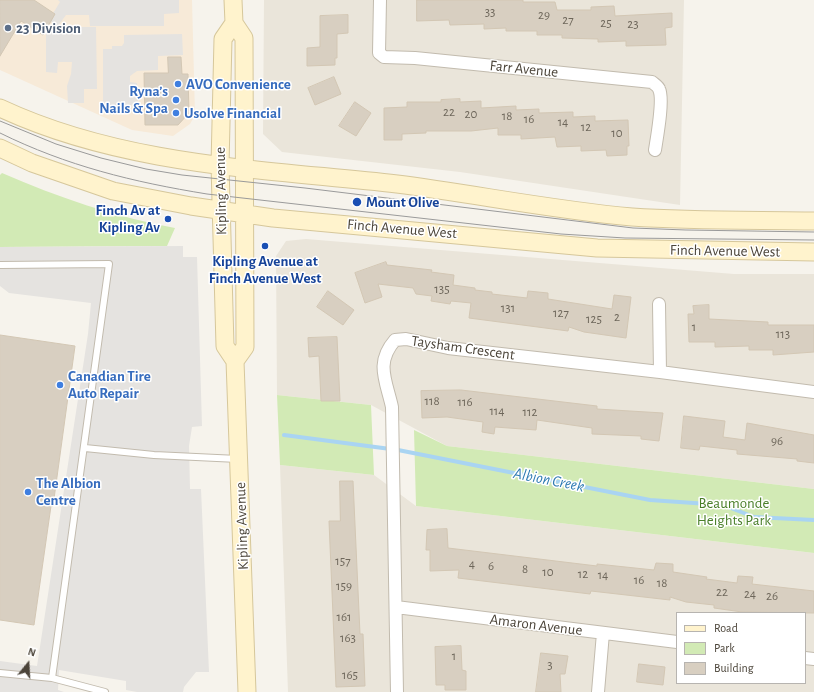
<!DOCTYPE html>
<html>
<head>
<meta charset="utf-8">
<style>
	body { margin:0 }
	#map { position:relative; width:814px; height:692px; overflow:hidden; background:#f6f3ec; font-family:"Alegreya Sans",sans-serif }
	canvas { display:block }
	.legend { position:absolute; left:676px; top:612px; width:130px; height:72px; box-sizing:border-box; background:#fff; border:1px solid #b7b4b0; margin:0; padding:5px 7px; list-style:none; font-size:12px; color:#4b4439 }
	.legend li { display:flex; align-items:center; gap:8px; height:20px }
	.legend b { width:20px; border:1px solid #b7b4b0 }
	.north { position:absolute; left:8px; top:644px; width:40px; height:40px; -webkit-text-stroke:3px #fff; paint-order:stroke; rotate:18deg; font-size:11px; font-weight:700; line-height:16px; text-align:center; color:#4b4439 }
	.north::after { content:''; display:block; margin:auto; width:14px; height:18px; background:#4b4439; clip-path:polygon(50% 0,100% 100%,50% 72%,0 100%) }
</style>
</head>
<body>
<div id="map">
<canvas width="814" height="692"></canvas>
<ul class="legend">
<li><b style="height:5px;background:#fff3cd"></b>Road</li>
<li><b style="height:11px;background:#d2eab5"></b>Park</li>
<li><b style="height:11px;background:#d8cfc1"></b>Building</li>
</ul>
<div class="north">N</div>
</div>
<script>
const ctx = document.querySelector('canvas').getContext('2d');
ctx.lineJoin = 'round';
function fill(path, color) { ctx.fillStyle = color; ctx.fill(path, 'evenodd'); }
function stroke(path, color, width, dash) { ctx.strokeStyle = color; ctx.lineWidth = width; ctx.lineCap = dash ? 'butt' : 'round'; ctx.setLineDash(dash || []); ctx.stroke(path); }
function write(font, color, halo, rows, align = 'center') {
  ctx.font = font + ' "Alegreya Sans",sans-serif'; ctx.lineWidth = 3; ctx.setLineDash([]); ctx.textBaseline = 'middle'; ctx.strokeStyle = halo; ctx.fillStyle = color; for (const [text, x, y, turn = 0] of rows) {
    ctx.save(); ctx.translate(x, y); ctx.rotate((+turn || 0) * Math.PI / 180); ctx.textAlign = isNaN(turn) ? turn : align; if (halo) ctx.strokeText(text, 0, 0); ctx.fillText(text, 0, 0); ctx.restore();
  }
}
fill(new Path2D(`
	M 264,0 L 684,0 L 680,205 L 460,172 L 282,152 L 263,134 Z
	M 306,239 L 734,274 L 814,274 L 814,489 L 447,446 L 371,405 L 277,395 L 276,256 L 286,241 Z
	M 280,465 L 374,475 L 416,506 L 814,553 L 814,692 L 288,692 ZM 677,613 L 805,613 L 805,683 L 677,683 Z`), '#eae5da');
fill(new Path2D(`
	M 0,0 L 192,0 L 195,115 L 190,124 L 173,136 L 132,130 L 0,70 Z`), '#f7ead8');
fill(new Path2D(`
	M 2,173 C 57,197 116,217 175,228 L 167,246 L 0,247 L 0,175 Z
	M 277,395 L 371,405 L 374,475 L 280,465 Z
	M 414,430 L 447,446 L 814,489 L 814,553 L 416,506 Z`), '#d2eab5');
fill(new Path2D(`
	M 58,0 L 179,0 L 179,13 L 164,14 L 164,26 L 90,26 L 89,15 L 66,15 L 57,27 L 49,20 L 60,2 Z
	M 60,27 L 96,27 L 97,89 L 84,89 L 84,103 L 68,103 L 67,86 L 71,74 L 72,62 L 58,62 L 57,73 L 46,72 L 46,31 L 59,31 Z
	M 182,34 L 183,55 L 158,56 L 158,70 L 137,71 L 130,76 L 130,82 L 137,83 L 138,104 L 131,105 L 128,108 L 103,107 L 103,49 L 112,49 L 112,46 L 122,46 L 124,43 L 124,35 Z
	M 183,246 L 183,257 L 197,257 L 202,426 L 192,427 L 189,446 L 190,489 L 201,489 L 209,672 L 196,672 L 184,687 L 183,692 L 137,692 L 126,690 L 126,681 L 59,670 L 58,690 L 64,692 L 0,692 L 0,661 L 37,666 L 88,334 L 91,303 L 9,293 L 0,286 L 0,247 Z`), '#e5e3e0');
stroke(new Path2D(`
	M 284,435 L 398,450 L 650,500 L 723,505 L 754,517 L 814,520`), '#a9d4f2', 4);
const building = new Path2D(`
	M 0,0 L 34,0 L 55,14 L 43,35 L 21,21 L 0,56 Z
	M 417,0 L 523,0 L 523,2 L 555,2 L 557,10 L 591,10 L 591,7 L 614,6 L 615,16 L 672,13 L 672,27 L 665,28 L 666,45 L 626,46 L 626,41 L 598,42 L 598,39 L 562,38 L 562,35 L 537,35 L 537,31 L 506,31 L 506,28 L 484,29 L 484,24 L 450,25 L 449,20 L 417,21 Z
	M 348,15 L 348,33 L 337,34 L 337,58 L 335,58 L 335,65 L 307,66 L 307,48 L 320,47 L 320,16 Z
	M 168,57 L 181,57 L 182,74 L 188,74 L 189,113 L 178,125 L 145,125 L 144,73 L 168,73 Z
	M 334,77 L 341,94 L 315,105 L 308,88 Z
	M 460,99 L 460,102 L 481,101 L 481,108 L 516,106 L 516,110 L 539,109 L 539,113 L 573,112 L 573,117 L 595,116 L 595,121 L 628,120 L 629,146 L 627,146 L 627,155 L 607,156 L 606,150 L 581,151 L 581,146 L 557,147 L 555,137 L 521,139 L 521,135 L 498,135 L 498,128 L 471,131 L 426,131 L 426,133 L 402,134 L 402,140 L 384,140 L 384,108 L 407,107 L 407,102 L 441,102 L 441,100 Z
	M 355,102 L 371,113 L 356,136 L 339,126 Z
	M 386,262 L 387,265 L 432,270 L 431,272 L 454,275 L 453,285 L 475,288 L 475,290 L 492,292 L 492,294 L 527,298 L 528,291 L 548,293 L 548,299 L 612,309 L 614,295 L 631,297 L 626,338 L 584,332 L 569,327 L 568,331 L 469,318 L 471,303 L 451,301 L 450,304 L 431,301 L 432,296 L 416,294 L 413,288 L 378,284 L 382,297 L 365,303 L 355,273 Z
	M 328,291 L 354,310 L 343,325 L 317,307 Z
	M 709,305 L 709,319 L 768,322 L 768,325 L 814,325 L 814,352 L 773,355 L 773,350 L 749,350 L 749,346 L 715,347 L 715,342 L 689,342 L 688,314 L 694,314 L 693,306 Z
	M 0,335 L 75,346 L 53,506 L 51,506 L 34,625 L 0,620 Z
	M 337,337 L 340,401 L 321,401 L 319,356 L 309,357 L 308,338 Z
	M 461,390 L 597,406 L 597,409 L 663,413 L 659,441 L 641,439 L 641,436 L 592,434 L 592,428 L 537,420 L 536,430 L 495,427 L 494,434 L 482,432 L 483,422 L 447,417 L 422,418 L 421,391 Z
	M 684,416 L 725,421 L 723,437 L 745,440 L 747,423 L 814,435 L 814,463 L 797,461 L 797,459 L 737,454 L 737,450 L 700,446 L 699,450 L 681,448 Z
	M 340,481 L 353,481 L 360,634 L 363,634 L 365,686 L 336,687 L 329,521 L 340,521 Z
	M 447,529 L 448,548 L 597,566 L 597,564 L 654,570 L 656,563 L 673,564 L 673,572 L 707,577 L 706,579 L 737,583 L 738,576 L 753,577 L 752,584 L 814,591 L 814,613 L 742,612 L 714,608 L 714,605 L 686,602 L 670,597 L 670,600 L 591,591 L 590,594 L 458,578 L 459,570 L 430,571 L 430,550 L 426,550 L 427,530 Z
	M 461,646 L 462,670 L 466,671 L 466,690 L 445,690 L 445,685 L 436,685 L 435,647 Z
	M 541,653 L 568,656 L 565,674 L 560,674 L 561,692 L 536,692 Z
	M 639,664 L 665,667 L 663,685 L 637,682 Z`);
fill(building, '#d8cfc1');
stroke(building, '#d3c7b4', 1);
const lane = new Path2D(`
	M 0,265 L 109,264 L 52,678
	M 85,448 L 154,455 L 238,459
	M 0,673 L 52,678 L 105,692`);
const street = new Path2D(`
	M 380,0 L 379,53 L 384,57 L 415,58 L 652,82 C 654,84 658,86 659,89 C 664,99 657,137 655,150
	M 659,304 L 660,372
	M 396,607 L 677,642
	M 805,658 L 814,659
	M 397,692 L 392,407 C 386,380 375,363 395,340 L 406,339 L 448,348 L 660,372 L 814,392
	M 598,692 L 603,633`);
const secondary = new Path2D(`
	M 233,0 L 234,23 L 244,38 L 245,347 L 235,361
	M 234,23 L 223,39 L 220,165 L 225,346 L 235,361 L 247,692
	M 0,108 C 124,166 264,169 397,184 C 475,194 553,210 632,217 C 692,221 753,220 814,221
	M 0,148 L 32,163 L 113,191 L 191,206 L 273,218 L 597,248 L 814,252`);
stroke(lane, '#c2bbae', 8);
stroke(street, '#c2bbae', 14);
stroke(secondary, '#d6c79b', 19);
stroke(lane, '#fff', 6);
stroke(street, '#fff', 12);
stroke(secondary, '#fff3cd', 17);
stroke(new Path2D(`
	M 0,121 L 56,144 L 101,158 L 146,169 L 182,175 L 305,188 L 633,228 L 686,230 L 814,232
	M 0,133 C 67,166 133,182 207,194 L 561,234 L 625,238 L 814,240`), '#9a9a9a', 1);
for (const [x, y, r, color] of [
	[8,28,4,"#5c6f8a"],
	[178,84,4,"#3f7fe0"],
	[176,100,4,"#3f7fe0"],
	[176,113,4,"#3f7fe0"],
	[357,202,5,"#1a4fb4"],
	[168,219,4,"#1a4fb4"],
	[265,246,4,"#1a4fb4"],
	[60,385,4,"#3f7fe0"],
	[28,492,4,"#3f7fe0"]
]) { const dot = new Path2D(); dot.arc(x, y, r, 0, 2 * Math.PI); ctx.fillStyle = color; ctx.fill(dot); stroke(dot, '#fff', 1.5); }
write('13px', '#6e675b', null, [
	["33",490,12],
	["29",544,15],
	["27",568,20],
	["25",606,23],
	["23",633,24],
	["22",449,112],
	["20",471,114],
	["18",507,116],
	["16",529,119],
	["14",563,122],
	["12",586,127],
	["10",617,133],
	["135",442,289],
	["131",508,308],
	["127",561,313],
	["2",617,317],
	["125",594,319],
	["1",694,327],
	["113",783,334],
	["118",432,401],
	["116",465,402],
	["114",497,411],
	["112",530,412],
	["96",777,441],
	["157",343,561],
	["4",472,564],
	["6",491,566],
	["8",525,569],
	["10",548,572],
	["12",583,574],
	["14",603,575],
	["16",639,580],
	["18",662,583],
	["159",344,586],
	["22",722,592],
	["24",750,594],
	["26",772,596],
	["161",344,617],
	["163",348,638],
	["1",454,656],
	["3",550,665],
	["165",350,675]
]);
write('bold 15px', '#4e5e75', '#fff', [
	["23 Division",16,28]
], 'left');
write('15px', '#4b4439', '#fff', [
	["Farr Avenue",524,69,6],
	["Kipling Avenue",221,191,-91],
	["Finch Avenue West",402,229,5],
	["Finch Avenue West",725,251,1],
	["Taysham Crescent",463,348,8],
	["Kipling Avenue",242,526,-92],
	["Amaron Avenue",536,625,7]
]);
write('bold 15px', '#366cbe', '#fff', [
	["AVO Convenience",186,84],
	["Ryna’s",168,91,"right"],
	["Nails & Spa",168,108,"right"],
	["Usolve Financial",184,113],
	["Canadian Tire",68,376],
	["Auto Repair",68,393],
	["The Albion",36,483],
	["Centre",36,500]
], 'left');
write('bold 15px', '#164399', '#fff', [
	["Mount Olive",366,202],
	["Finch Av at",160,210,"right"],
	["Kipling Av",160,227,"right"],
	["Kipling Avenue at",265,261,"center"],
	["Finch Avenue West",265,278,"center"]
], 'left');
write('15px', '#4a7f2a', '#fff', [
	["Beaumonde",734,503],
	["Heights Park",734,520]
]);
write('italic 16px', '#2e7ab2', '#fff', [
	["Albion Creek",549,480,11]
]);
</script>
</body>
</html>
